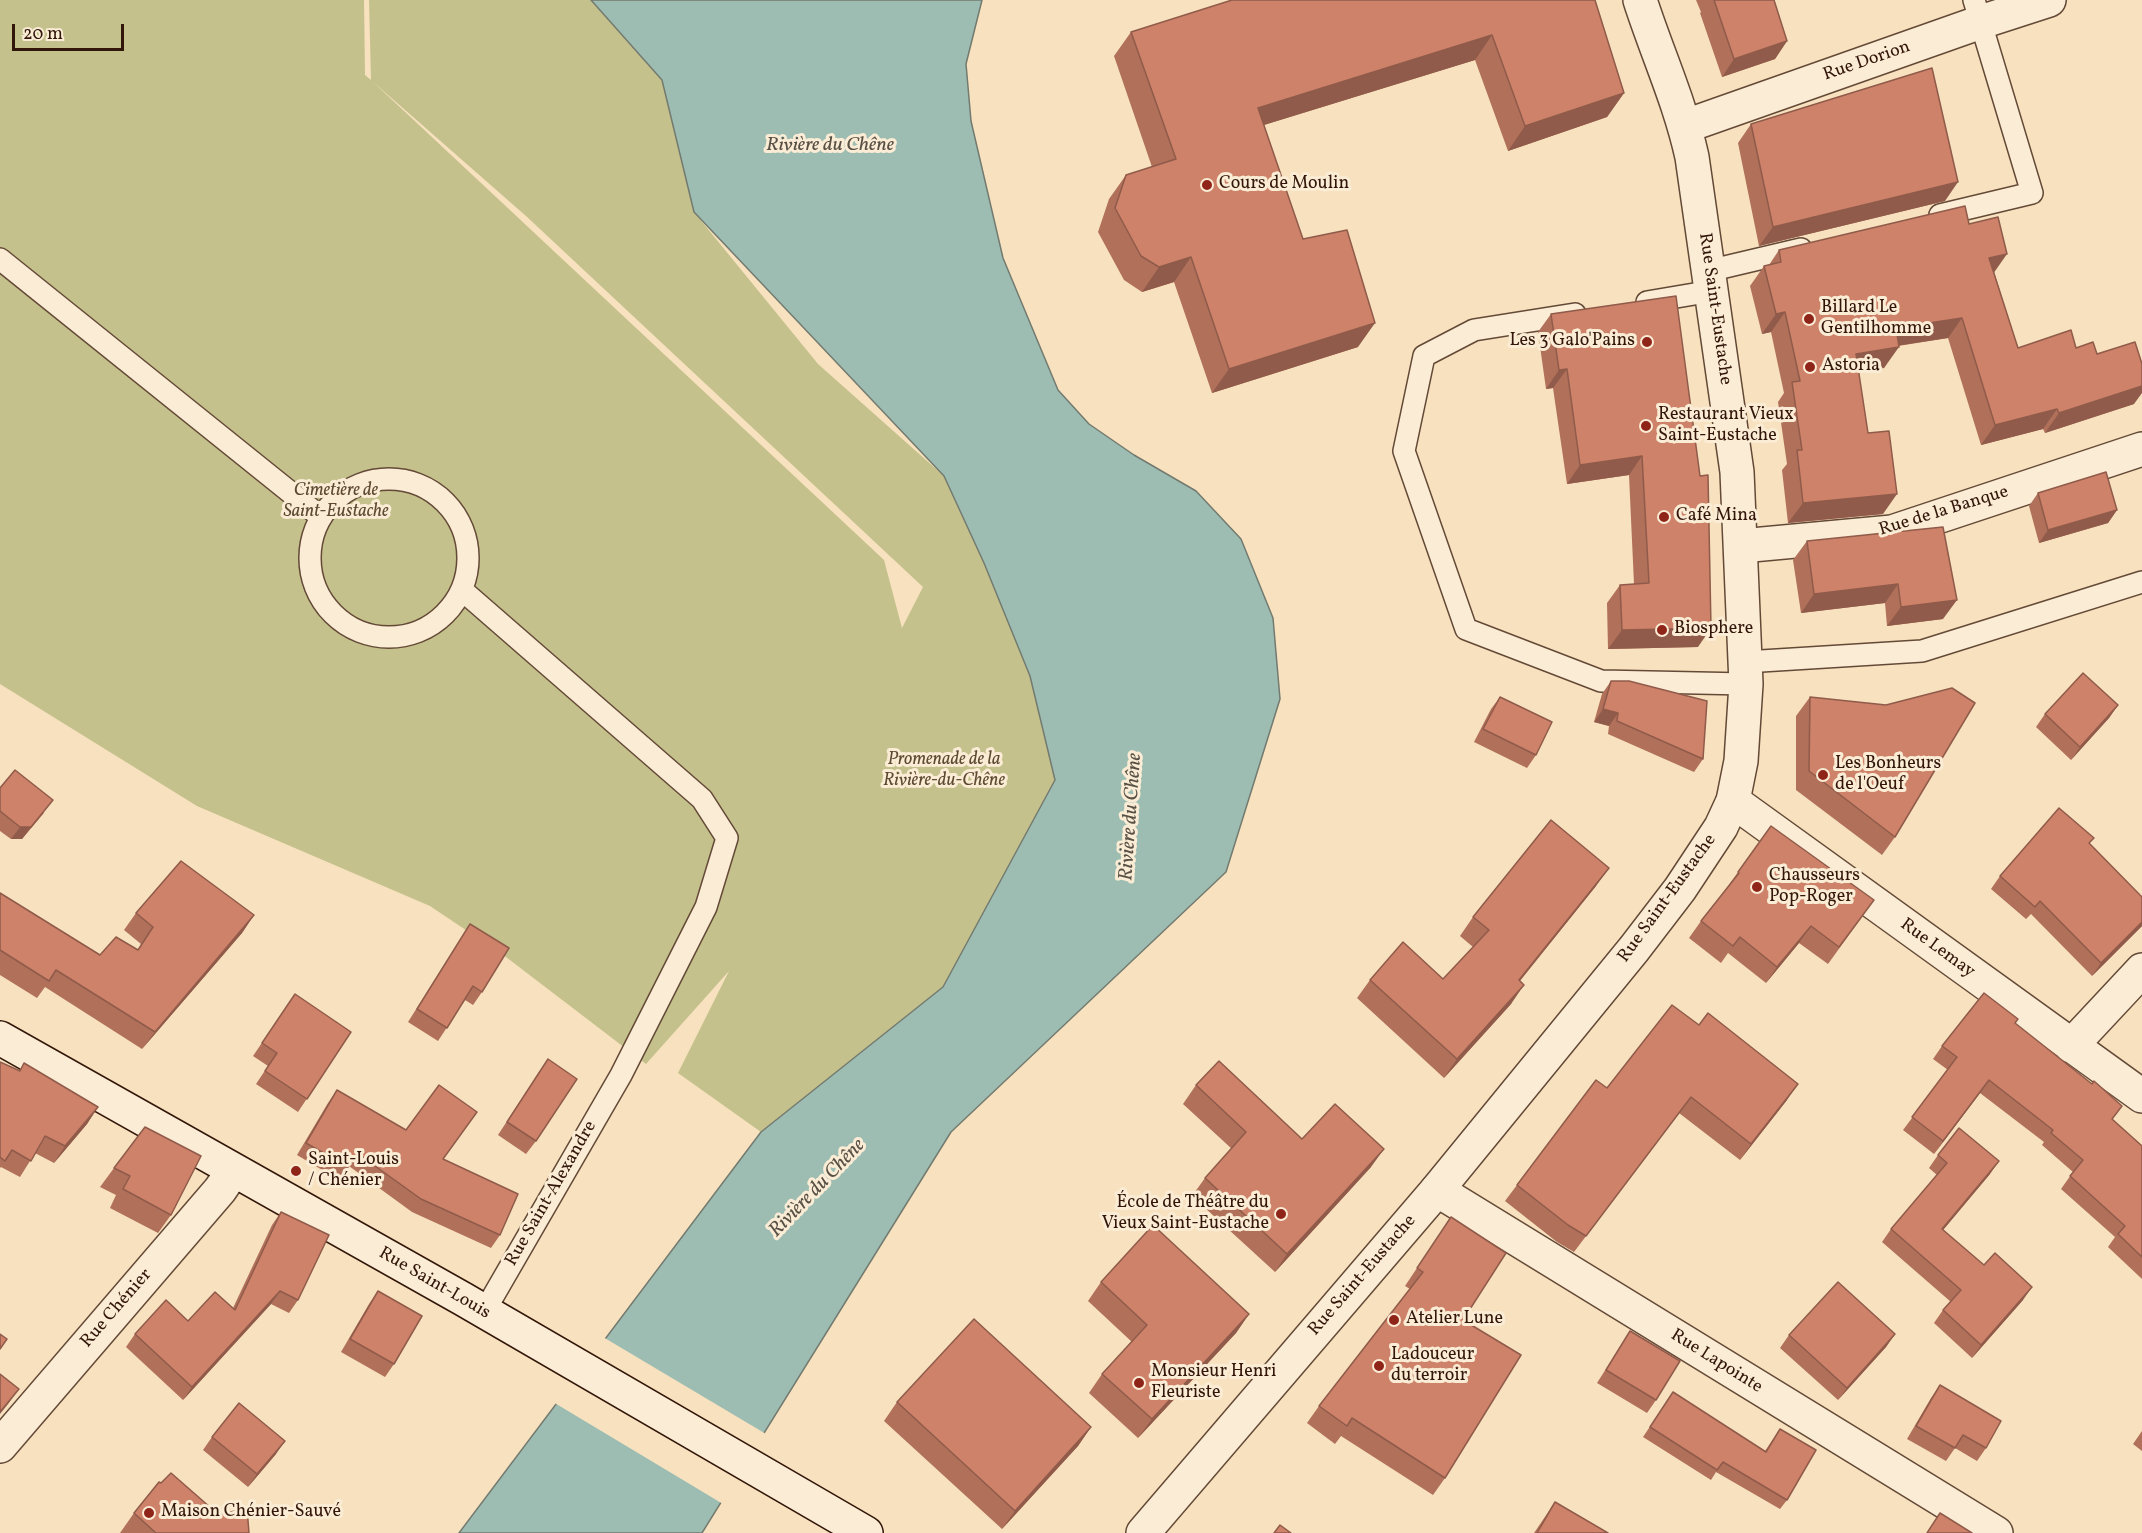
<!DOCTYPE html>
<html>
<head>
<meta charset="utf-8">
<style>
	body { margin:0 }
	#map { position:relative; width:2142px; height:1533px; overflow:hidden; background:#f7e1be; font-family:Vollkorn,serif }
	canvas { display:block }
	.scale { position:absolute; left:12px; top:24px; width:112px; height:27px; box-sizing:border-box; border:3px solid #33160a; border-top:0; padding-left:8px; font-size:18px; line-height:21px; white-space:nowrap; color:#33160a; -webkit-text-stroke:4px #faecd5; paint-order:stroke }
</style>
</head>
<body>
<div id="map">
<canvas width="2142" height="1533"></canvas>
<div class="scale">20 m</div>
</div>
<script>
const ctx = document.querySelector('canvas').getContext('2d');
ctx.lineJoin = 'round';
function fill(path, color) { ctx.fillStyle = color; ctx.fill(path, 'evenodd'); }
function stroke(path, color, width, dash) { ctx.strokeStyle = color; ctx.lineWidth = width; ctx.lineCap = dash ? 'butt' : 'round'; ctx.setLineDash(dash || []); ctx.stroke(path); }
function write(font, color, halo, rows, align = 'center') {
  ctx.font = font + ' Vollkorn,serif'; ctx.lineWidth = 6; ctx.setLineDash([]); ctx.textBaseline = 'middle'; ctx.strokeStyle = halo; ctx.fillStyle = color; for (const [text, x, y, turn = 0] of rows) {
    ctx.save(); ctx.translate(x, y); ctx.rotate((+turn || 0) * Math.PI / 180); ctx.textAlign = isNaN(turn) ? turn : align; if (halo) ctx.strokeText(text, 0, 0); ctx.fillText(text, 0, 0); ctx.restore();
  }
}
fill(new Path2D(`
	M 0,0 L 364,0 L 365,75 L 371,80 L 369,0 L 591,0 L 662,80 L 694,212 L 818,364 L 944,476 L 984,563 L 1030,676 L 1055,780 L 943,987 L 761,1132 L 678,1073 L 729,971 L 646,1064 L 506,957 L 430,906 L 197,806 L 0,684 ZM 372,81 L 526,216 L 923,587 L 902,628 L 884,560 Z`), '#c4c18c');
const water = new Path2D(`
	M 591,0 L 982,0 L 966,64 L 971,121 L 1003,258 L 1058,390 L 1089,424 L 1134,455 L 1196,491 L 1241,539 L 1273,618 L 1280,699 L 1226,872 L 951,1132 L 702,1533 L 459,1533 L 761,1132 L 943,987 L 1055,780 L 1030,676 L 984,563 L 944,476 L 694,212 L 662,80 Z`);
fill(water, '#9dbdb3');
stroke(water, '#737a6f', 1.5);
fill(new Path2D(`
	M 603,1337 L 766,1434 L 723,1504 L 553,1402 Z`), '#f7e1be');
const service = new Path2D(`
	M 1940,215 L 2032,193 L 1974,0
	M 0,259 L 321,517
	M 1708,271 L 1801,249
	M 1647,302 L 1712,291
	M 1575,314 L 1474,330 L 1424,356 L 1404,451 L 1466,629 L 1601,681 L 1746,684
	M310 558a79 79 0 1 1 158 0a79 79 0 1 1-158 0Z
	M 462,590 L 702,799 L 727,838 L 706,907 L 621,1075 L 484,1312
	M 1745,662 L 1922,651 L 2142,582`);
const minor = new Path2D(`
	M 1686,126 L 1981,22 L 2049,0
	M 1741,546 L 1892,532 L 2142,449
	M 1733,801 L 2142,1096
	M 2071,1046 L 2142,970
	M 1437,1190 L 1996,1533
	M 0,1446 L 220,1190 L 233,1171`);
const tertiary = new Path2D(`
	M 1143,1533 L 1437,1190 L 1634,949 L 1680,889 L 1721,827 L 1733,801 L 1741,761 L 1746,684 L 1737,472 L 1692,157 C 1680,102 1657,53 1640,0`);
const secondary = new Path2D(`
	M 0,1038 L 463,1299 L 866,1533`);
stroke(service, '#644937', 24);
stroke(minor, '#644937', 36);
stroke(tertiary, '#644937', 36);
stroke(secondary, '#33160a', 36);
stroke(service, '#faecd5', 21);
stroke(minor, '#faecd5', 33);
stroke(tertiary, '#faecd5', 33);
stroke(secondary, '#faecd5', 33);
fill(new Path2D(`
	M 1595,0 L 1624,93 L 1607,117 L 1508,151 L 1475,60 L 1264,125 L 1303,239 L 1358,347 L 1212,393 L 1174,282 L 1142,292 L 1124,280 L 1098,232 L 1109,199 L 1126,175 L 1152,167 L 1114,56 L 1131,32 Z
	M 1696,0 L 1774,0 L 1787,41 L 1775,59 L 1722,77 L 1700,13 L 1701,12 Z
	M 1751,124 L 1945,201 L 1759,246 L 1738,143 Z
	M 1969,224 L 1994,272 L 2018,348 L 2076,348 L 2097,354 L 2134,404 L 2045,433 L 2043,429 L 1981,445 L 1948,338 L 1898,346 L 1884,368 L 1858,372 L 1868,433 L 1883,514 L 1788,523 L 1782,470 L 1787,464 L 1778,402 L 1784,393 L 1771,332 L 1762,334 L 1750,286 L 1764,266 L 1769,265 L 1779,250 Z
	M 1676,296 L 1698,647 L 1608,649 L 1607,603 L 1620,585 L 1634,584 L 1629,475 L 1567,484 L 1553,388 L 1546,389 L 1538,332 L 1551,314 Z
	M 2038,493 L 2117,510 L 2108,523 L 2039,543 L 2029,506 Z
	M 1943,527 L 1943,619 L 1887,626 L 1885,603 L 1801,613 L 1793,560 L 1807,541 Z
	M 1611,681 L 1703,759 L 1694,772 L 1608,734 L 1609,726 L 1594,722 L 1602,694 Z
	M 1500,697 L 1536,755 L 1527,768 L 1474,742 L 1491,709 Z
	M 1810,697 L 1895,837 L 1882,855 L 1796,790 L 1796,716 Z
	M 2118,705 L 2109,718 L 2071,760 L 2036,727 L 2045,714 Z
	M 0,788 L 44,813 L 22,839 L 11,839 L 0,831 Z
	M 2090,844 L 2142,897 L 2142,926 L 2092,976 L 2031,914 L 2026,919 L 1991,889 L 2000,876 Z
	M 1738,872 L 1862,917 L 1828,964 L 1799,943 L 1766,983 L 1728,953 L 1721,963 L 1689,938 L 1701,921 L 1726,889 Z
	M 1596,886 L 1520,981 L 1511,1004 L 1444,1078 L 1357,998 L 1370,980 L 1443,979 L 1473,947 L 1460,936 L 1473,917 Z
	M 0,893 L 100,955 L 138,950 L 141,944 L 124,930 L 136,913 L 254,915 L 242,933 L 142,1049 L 45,987 L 37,998 L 0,975 Z
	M 470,924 L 482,992 L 473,1005 L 465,1000 L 438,1041 L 408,1022 Z
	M 295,994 L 351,1032 L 298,1112 L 256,1084 L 268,1066 L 253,1056 Z
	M 2015,1023 L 2113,1120 L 2142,1146 L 2142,1279 L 2108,1247 L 2115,1237 L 2061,1189 L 2073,1172 L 2042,1145 L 2044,1142 L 1980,1093 L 1934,1154 L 1903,1130 L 1948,1070 L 1933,1059 L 1942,1046 Z
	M 0,1062 L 19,1071 L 24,1063 L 98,1107 L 87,1124 L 54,1163 L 35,1153 L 20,1177 L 1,1167 L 0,1168 Z
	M 539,1072 L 536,1141 L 526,1154 L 498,1135 Z
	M 1196,1085 L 1302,1139 L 1371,1167 L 1275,1272 L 1192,1196 L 1205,1178 L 1232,1149 L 1183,1104 Z
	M 1607,1088 L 1787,1100 L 1740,1160 L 1679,1113 L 1574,1252 L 1557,1242 L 1505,1201 L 1517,1185 Z
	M 337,1090 L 443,1159 L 500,1235 L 491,1248 L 412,1212 L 349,1166 L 339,1180 L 297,1155 L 328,1103 Z
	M 145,1127 L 171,1215 L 158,1233 L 110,1208 L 116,1195 L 100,1187 L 114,1168 Z
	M 1938,1155 L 1990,1174 L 1943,1230 L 2023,1300 L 1972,1358 L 1934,1323 L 1943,1310 L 1951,1302 L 1882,1242 L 1891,1229 L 1937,1175 L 1929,1168 Z
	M 281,1212 L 298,1300 L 289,1313 L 271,1304 L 183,1400 L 126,1347 L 135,1334 L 233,1308 L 272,1225 Z
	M 1451,1217 L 1463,1320 L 1445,1478 L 1433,1495 L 1341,1436 L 1335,1444 L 1307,1423 L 1319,1406 L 1410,1289 L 1405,1286 Z
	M 1101,1282 L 1249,1314 L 1236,1333 L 1138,1438 L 1089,1393 L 1102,1374 L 1132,1342 L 1088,1301 Z
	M 378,1291 L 394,1364 L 385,1377 L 341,1352 L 369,1304 Z
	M 1630,1331 L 1656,1400 L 1647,1413 L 1597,1383 Z
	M 1895,1334 L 1886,1347 L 1838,1400 L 1780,1348 L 1789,1335 Z
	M 1940,1385 L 1986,1448 L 1977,1461 L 1955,1448 L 1946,1461 L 1907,1439 L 1931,1398 Z
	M 1673,1392 L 1765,1451 L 1780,1429 L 1787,1500 L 1780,1509 L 1716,1472 L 1711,1480 L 1643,1437 Z
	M 897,1402 L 1091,1427 L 1078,1446 L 1002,1529 L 884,1421 Z
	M 2142,1431 L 2142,1451 L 2133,1444 Z
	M 212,1437 L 276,1454 L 248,1487 L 203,1450 Z
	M 1555,1502 L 1608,1533 L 1534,1533 Z
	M 134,1513 L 219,1515 L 249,1533 L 120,1533 Z`), '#b0705a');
fill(new Path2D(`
	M 1492,35 L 1475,60 L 1241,132 L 1258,108 Z
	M 1787,41 L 1775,59 L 1722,77 L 1734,59 Z
	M 1624,93 L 1607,117 L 1508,151 L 1525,126 Z
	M 1958,182 L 1945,201 L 1759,246 L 1773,227 Z
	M 2007,254 L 1993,274 L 1989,258 Z
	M 1191,257 L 1174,282 L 1142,292 L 1159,267 Z
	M 1785,312 L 1771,332 L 1762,334 L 1776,314 Z
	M 1962,318 L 1948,338 L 1882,348 L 1896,328 Z
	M 1375,323 L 1358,347 L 1212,393 L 1229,369 Z
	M 1899,347 L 1884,368 L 1842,374 L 1856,354 Z
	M 1567,369 L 1553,388 L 1546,389 L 1559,370 Z
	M 2142,386 L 2142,393 L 2134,404 L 2045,433 L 2059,413 Z
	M 2057,409 L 2043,429 L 1981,445 L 1995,425 Z
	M 1642,456 L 1629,475 L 1567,484 L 1580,465 Z
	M 1897,494 L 1883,514 L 1788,523 L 1803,503 Z
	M 2117,510 L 2108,523 L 2039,543 L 2048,530 Z
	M 1898,584 L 1885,603 L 1801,613 L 1814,594 Z
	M 1957,600 L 1943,619 L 1887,626 L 1901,607 Z
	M 1711,628 L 1698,647 L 1608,649 L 1622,630 Z
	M 2118,705 L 2109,718 L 2071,760 L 2080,747 Z
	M 1603,709 L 1618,713 L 1609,726 L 1594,722 Z
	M 53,800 L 22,839 L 11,839 L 20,827 Z
	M 1609,868 L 1596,886 L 1505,999 L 1519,980 Z
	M 254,915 L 242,933 L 142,1049 L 155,1032 Z
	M 2142,922 L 2142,926 L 2092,976 L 2101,963 Z
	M 1811,926 L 1799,943 L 1766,983 L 1777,967 Z
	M 1524,985 L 1511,1004 L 1444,1078 L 1457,1059 Z
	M 1989,1080 L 1980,1093 L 1934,1154 L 1943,1141 Z
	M 1798,1084 L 1787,1100 L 1740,1160 L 1751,1144 Z
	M 98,1107 L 87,1124 L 54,1163 L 65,1146 Z
	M 1384,1149 L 1371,1167 L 1275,1272 L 1287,1254 Z
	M 1999,1161 L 1990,1174 L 1933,1242 L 1942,1229 Z
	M 2032,1287 L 2023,1300 L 1972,1358 L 1981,1345 Z
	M 280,1291 L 271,1304 L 183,1400 L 192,1387 Z
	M 1249,1314 L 1236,1333 L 1138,1438 L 1152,1419 Z
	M 1895,1334 L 1886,1347 L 1838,1400 L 1847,1388 Z
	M 19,1389 L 8,1404 L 0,1414 L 0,1412 Z
	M 1091,1427 L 1078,1446 L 1002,1529 L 1015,1511 Z
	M 285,1441 L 276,1454 L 248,1487 L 257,1474 Z`), '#905b4a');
const building = new Path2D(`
	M 1232,0 L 1595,0 L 1624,93 L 1525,126 L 1492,35 L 1258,108 L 1303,239 L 1347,230 L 1375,323 L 1229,369 L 1191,257 L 1159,267 L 1141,256 L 1115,208 L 1126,175 L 1176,159 L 1131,32 Z
	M 1714,0 L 1774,0 L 1787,41 L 1734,59 Z
	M 1932,68 L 1958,182 L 1773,227 L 1751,124 Z
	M 1965,206 L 1969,224 L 1998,217 L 2007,254 L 1989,258 L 2018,348 L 2071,330 L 2076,348 L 2093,342 L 2097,354 L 2135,342 L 2142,364 L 2142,386 L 2059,413 L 2057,409 L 1995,425 L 1962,318 L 1896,328 L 1899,347 L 1856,354 L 1868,433 L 1889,431 L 1897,494 L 1803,503 L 1797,450 L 1802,450 L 1792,382 L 1800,381 L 1785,312 L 1776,314 L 1764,266 L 1781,262 L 1779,250 Z
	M 1676,296 L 1700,476 L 1708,475 L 1711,628 L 1622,630 L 1620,585 L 1649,583 L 1642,456 L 1580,465 L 1567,369 L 1559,370 L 1551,314 Z
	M 2106,472 L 2117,510 L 2048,530 L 2038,493 Z
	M 1943,527 L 1957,600 L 1901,607 L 1898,584 L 1814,594 L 1807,541 Z
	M 2083,673 L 2118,705 L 2080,747 L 2045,714 Z
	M 1611,681 L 1629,681 L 1707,701 L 1703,759 L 1617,721 L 1618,713 L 1603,709 Z
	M 1952,688 L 1975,703 L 1895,837 L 1809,771 L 1810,697 L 1886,705 Z
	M 1500,697 L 1552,722 L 1536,755 L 1483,729 Z
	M 15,770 L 53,800 L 31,827 L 20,827 L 0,811 L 0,788 Z
	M 2059,808 L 2094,838 L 2089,843 L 2142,897 L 2142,922 L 2101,963 L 2040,901 L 2035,907 L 2000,876 Z
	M 1551,820 L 1609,868 L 1519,980 L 1524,985 L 1457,1059 L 1370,980 L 1403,942 L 1443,979 L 1489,930 L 1473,917 Z
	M 1771,826 L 1874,900 L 1839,947 L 1811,926 L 1777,967 L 1740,937 L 1733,946 L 1701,921 L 1739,873 L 1738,872 Z
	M 181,861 L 254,915 L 155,1032 L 56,970 L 49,981 L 0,950 L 0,893 L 100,955 L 116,937 L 138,950 L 153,927 L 136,913 Z
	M 470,924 L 509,948 L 482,992 L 473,986 L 447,1028 L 417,1009 Z
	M 1984,993 L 2018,1019 L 2015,1023 L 2092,1084 L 2094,1081 L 2122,1106 L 2112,1119 L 2142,1146 L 2142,1257 L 2118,1234 L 2125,1226 L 2070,1176 L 2083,1160 L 2051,1133 L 2053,1130 L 1989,1080 L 1943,1141 L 1912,1117 L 1957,1057 L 1942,1046 Z
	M 295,994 L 351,1032 L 307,1099 L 265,1071 L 277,1053 L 262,1043 Z
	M 1672,1005 L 1699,1025 L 1708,1013 L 1798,1084 L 1751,1144 L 1691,1097 L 1586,1236 L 1568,1225 L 1517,1185 L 1596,1080 L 1607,1088 Z
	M 548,1059 L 577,1079 L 536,1141 L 507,1122 Z
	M 1219,1061 L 1302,1139 L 1335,1104 L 1384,1149 L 1287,1254 L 1205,1178 L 1246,1132 L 1196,1085 Z
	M 0,1062 L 20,1071 L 24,1063 L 98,1107 L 65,1146 L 45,1136 L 31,1161 L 12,1150 L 5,1161 L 0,1157 Z
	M 439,1085 L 477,1112 L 443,1159 L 518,1194 L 500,1235 L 421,1199 L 357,1153 L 348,1167 L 306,1143 L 337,1090 L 406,1130 Z
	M 145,1127 L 201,1156 L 171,1215 L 123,1189 L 130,1176 L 114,1168 Z
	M 1959,1128 L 1999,1161 L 1942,1229 L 1984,1265 L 1995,1253 L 2032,1287 L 1981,1345 L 1943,1310 L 1961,1290 L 1891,1229 L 1947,1163 L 1938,1155 Z
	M 281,1212 L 329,1235 L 298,1300 L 280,1291 L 192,1387 L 135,1334 L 166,1300 L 188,1321 L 215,1292 L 235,1310 Z
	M 1451,1217 L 1506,1253 L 1463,1320 L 1521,1355 L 1445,1478 L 1352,1418 L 1347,1426 L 1319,1406 L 1423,1272 L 1417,1268 Z
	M 1153,1225 L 1249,1314 L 1152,1419 L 1102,1374 L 1147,1325 L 1101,1282 Z
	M 1838,1282 L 1895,1334 L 1847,1388 L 1789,1335 Z
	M 378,1291 L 422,1316 L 394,1364 L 350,1339 Z
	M 974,1319 L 1091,1427 L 1015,1511 L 897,1402 Z
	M 1630,1331 L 1680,1361 L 1656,1400 L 1606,1370 Z
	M 0,1334 L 7,1339 L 0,1349 Z
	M 0,1374 L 19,1389 L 0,1412 Z
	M 1940,1385 L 2001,1421 L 1986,1448 L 1963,1435 L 1955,1448 L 1916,1426 Z
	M 1673,1392 L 1766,1452 L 1780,1429 L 1816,1450 L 1787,1500 L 1723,1462 L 1717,1470 L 1650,1427 Z
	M 239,1403 L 285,1441 L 257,1474 L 212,1437 Z
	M 171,1473 L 219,1515 L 247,1508 L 249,1533 L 156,1533 L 134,1513 L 159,1482 L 161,1483 Z
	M 1555,1502 L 1608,1533 L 1537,1533 Z
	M 1940,1513 L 1972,1533 L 1927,1533 Z
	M 1280,1525 L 1291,1533 L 1274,1533 Z`);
fill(building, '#cd8269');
stroke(building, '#905b4a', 1.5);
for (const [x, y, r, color] of [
	[1207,185,6,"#8f2418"],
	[1809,319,6,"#8f2418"],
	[1647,342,6,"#8f2418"],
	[1810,367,6,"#8f2418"],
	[1646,426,6,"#8f2418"],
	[1664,517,6,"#8f2418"],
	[1662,630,6,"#8f2418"],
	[1823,775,6,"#8f2418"],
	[1757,887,6,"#8f2418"],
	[296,1171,6,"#8f2418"],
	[1281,1214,6,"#8f2418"],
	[1394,1320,6,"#8f2418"],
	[1379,1366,6,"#8f2418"],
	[1139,1383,6,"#8f2418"],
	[149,1513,6,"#8f2418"]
]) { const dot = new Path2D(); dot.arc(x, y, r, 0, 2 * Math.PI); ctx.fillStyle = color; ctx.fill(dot); stroke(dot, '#faecd5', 2); }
write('18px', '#33160a', '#faecd5', [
	["Rue Dorion",1867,62,-19],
	["Rue Saint-Eustache",1714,309,82],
	["Rue de la Banque",1944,512,-17],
	["Rue Saint-Eustache",1668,899,-54],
	["Rue Lemay",1937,949,36],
	["Rue Saint-Alexandre",552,1194,-60],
	["Rue Saint-Eustache",1363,1276,-49],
	["Rue Saint-Louis",434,1284,30],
	["Rue Chénier",117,1309,-49],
	["Rue Lapointe",1716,1362,32]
]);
write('18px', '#33160a', '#faecd5', [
	["Cours de Moulin",1219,185],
	["Billard Le",1821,309],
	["Gentilhomme",1821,330],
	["Les 3 Galo'Pains",1635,342,"right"],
	["Astoria",1822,367],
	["Restaurant Vieux",1658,416],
	["Saint-Eustache",1658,437],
	["Café Mina",1676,517],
	["Biosphere",1674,630],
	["Les Bonheurs",1835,765],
	["de l'Oeuf",1835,786],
	["Chausseurs",1769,877],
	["Pop-Roger",1769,898],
	["Saint-Louis",308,1161],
	["/ Chénier",308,1182],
	["École de Théâtre du",1269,1204,"right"],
	["Vieux Saint-Eustache",1269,1225,"right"],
	["Atelier Lune",1406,1320],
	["Ladouceur",1391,1356],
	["du terroir",1391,1377],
	["Monsieur Henri",1151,1373],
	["Fleuriste",1151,1394],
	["Maison Chénier-Sauvé",161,1513]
], 'left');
write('italic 18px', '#5e4931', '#faecd5', [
	["Cimetière de",336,492],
	["Saint-Eustache",336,513],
	["Promenade de la",944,761],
	["Rivière-du-Chêne",944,782]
]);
write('italic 20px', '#585045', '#faecd5', [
	["Rivière du Chêne",830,146],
	["Rivière du Chêne",1132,817,-86],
	["Rivière du Chêne",818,1189,-46]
]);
</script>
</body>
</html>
